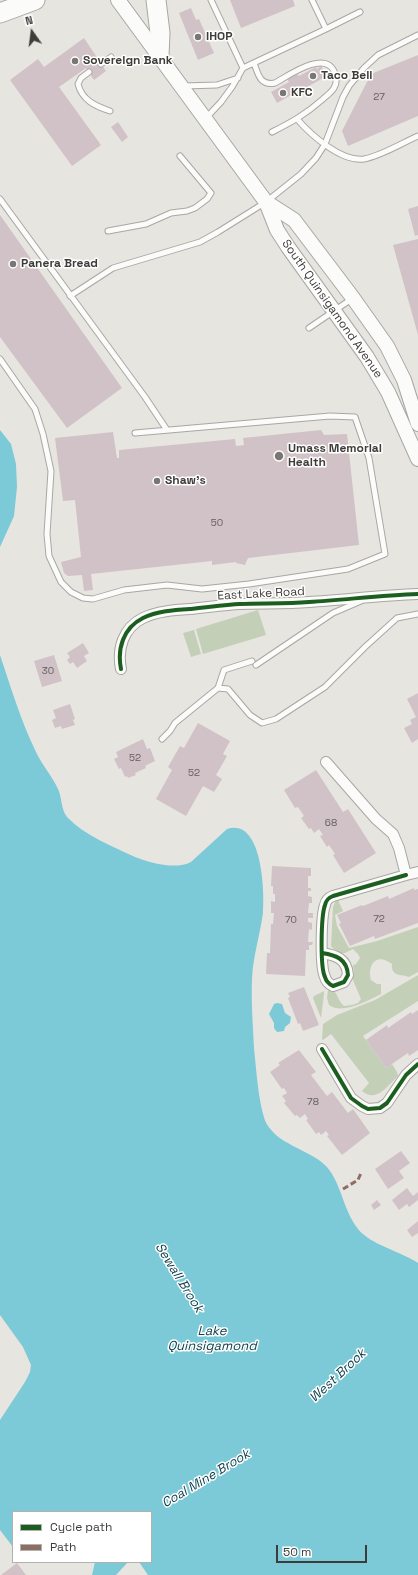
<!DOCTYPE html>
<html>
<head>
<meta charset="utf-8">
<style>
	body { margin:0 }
	#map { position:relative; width:418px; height:1575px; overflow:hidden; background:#e7e5e0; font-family:"Space Grotesk",sans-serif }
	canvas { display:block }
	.legend { position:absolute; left:12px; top:1511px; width:140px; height:52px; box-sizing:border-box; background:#fff; border:1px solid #b1b1af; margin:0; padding:5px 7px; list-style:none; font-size:12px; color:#3d3c38 }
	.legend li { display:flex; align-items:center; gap:8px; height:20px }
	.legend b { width:20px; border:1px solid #b1b1af }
	.north { position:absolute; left:12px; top:12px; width:40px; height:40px; -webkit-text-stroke:3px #fff; paint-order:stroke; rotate:346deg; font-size:11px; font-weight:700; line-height:16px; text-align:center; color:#3d3c38 }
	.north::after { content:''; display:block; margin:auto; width:14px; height:18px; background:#3d3c38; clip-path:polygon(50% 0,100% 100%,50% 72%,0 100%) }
	.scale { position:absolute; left:276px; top:1545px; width:91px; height:18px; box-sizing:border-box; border:2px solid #3d3c38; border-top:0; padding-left:5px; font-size:12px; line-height:14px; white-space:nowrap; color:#3d3c38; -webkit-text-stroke:3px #fff; paint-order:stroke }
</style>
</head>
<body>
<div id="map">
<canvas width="418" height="1575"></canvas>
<ul class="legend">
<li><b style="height:5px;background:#1b5e20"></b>Cycle path</li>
<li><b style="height:5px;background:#8d6e63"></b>Path</li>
</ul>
<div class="north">N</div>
<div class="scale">50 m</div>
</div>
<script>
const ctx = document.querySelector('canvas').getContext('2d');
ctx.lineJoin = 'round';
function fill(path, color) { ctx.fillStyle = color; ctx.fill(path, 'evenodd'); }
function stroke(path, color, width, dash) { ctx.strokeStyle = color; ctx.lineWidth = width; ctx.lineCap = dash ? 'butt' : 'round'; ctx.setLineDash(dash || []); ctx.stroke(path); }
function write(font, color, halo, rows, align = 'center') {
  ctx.font = font + ' "Space Grotesk",sans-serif'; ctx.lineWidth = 3; ctx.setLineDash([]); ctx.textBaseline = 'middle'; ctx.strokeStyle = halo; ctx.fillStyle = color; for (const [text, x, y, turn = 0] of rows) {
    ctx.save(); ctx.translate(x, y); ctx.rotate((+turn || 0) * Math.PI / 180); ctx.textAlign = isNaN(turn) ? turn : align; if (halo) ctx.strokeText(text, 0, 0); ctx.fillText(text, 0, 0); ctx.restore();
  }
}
fill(new Path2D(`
	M 258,610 L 266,635 L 203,654 L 196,629 Z
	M 194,630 L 201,654 L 191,657 L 183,633 Z
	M 336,900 L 338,900 L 343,911 L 335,915 L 337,926 L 349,948 L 377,941 L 418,927 L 418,972 L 409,977 C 401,974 391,977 392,964 C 377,952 367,964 371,980 L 377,984 L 381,984 L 381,994 C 367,1001 342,1015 329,1005 L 327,998 L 328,990 L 333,990 C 338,994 338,1001 344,1006 L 352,1005 L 358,1003 L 361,999 L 352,978 L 354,971 L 353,965 L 356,964 L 360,958 L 358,954 L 353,949 L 345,953 L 338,953 L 331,946 L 333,907 Z
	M 418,975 L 418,1001 L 363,1036 L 386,1068 L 392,1064 L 397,1072 L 398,1076 C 387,1086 377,1103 362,1091 L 369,1083 L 331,1034 L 323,1040 L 322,1039 L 323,1024 L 337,1015 L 375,1000 Z
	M 324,991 L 324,994 L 321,1018 L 313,998 L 314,996 Z`), '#c3d0b7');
fill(new Path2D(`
	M 0,430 L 11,444 L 16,464 L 17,487 L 14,516 L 0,547 Z
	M 0,655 C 11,688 21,721 36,752 C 42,765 52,776 58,789 C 62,797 61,810 67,817 C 85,836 112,846 135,857 C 150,863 176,870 191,862 L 227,829 C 262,817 265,891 263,913 C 260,935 253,956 252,979 C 251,1002 253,1026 254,1048 C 256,1066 259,1113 268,1126 C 273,1133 280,1139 288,1143 C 301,1151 317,1156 327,1167 C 342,1185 343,1210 358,1229 C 371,1245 400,1251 418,1263 L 418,1575 L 148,1575 L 139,1562 L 151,1562 L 151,1512 L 13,1512 L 13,1547 L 0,1530 L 0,1420 L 25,1382 L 30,1372 L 31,1365 L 23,1347 L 0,1315 Z
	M 277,1003 L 282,1004 L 285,1013 L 291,1017 L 290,1023 L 285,1027 L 284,1031 L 277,1032 L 274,1028 L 274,1023 L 269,1014 L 274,1004 Z
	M 95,1562 L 128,1562 L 116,1575 L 92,1575 Z`), '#7cc9d8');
fill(new Path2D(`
	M 230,0 L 293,0 L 295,6 L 241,28 Z
	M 191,8 L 196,20 L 199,19 L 214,53 L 198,60 L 179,13 Z
	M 84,38 L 106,71 L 94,80 L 86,68 L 59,87 L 101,145 L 72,166 L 10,80 L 38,59 L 44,67 Z
	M 418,55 L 418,116 L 348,146 L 342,131 L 371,74 Z
	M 321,66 L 327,76 L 307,87 L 309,91 L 297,97 L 295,93 L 277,103 L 271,92 L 289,82 L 287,79 L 297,74 L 299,76 L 316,67 L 317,69 Z
	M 118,122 L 128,137 L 122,142 L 111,127 Z
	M 418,206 L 418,235 L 415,236 L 408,209 Z
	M 0,215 L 122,388 L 67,428 L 0,337 Z
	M 418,239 L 418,335 L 393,245 Z
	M 321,430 L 324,435 L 347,434 L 359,545 L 248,558 L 245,565 L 236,563 L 236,562 L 212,565 L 212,561 L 91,574 L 93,590 L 84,591 L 82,575 L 68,576 L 64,573 L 61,562 L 81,557 L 75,500 L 63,501 L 55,438 L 113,432 L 117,458 L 119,458 L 119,450 L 235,439 L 236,446 L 244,445 L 243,438 Z
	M 83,643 L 89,653 L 84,656 L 87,661 L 77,668 L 73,662 L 70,664 L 67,660 L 70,657 L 67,653 Z
	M 54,655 L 62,681 L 42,687 L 34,661 Z
	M 418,693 L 418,739 L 412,743 L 404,728 L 412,724 L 410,720 L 416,717 L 407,699 Z
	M 70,704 L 75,719 L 73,720 L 75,725 L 62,729 L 61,726 L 55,728 L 52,720 L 56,718 L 53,710 Z
	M 198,723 L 230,741 L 223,754 L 227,756 L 216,775 L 222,779 L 214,792 L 203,786 L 186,816 L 156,799 L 172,770 L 168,767 L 180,746 L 184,748 Z
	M 143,739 L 147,749 L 150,748 L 155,761 L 145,766 L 146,768 L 135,773 L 136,775 L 128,778 L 127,776 L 125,777 L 121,768 L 119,769 L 114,759 L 118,757 L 116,752 Z
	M 316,770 L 343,812 L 348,809 L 376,853 L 344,873 L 333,855 L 335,854 L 329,845 L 327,847 L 320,836 L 323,835 L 319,829 L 314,833 L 311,828 L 309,829 L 301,818 L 304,816 L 298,807 L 295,808 L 284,790 Z
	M 272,866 L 311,868 L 311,876 L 308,876 L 308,888 L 311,888 L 311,891 L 308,891 L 308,896 L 312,897 L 312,903 L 309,903 L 308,913 L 313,913 L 313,918 L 308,918 L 308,922 L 312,923 L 312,930 L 309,929 L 308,942 L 313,942 L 312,945 L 309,945 L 309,950 L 306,950 L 305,976 L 266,974 L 267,953 L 270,953 L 271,924 L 273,924 L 274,913 L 271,913 L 271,901 L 275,902 L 275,894 L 273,894 L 273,886 L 271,886 Z
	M 414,888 L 414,890 L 418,889 L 418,923 L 375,939 L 374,936 L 350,946 L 339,924 L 341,923 L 337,915 L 362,905 L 363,906 L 388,896 L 389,899 Z
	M 304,987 L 319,1025 L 303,1031 L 300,1023 L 298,1024 L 288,998 L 290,997 L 288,993 Z
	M 418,1010 L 418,1050 L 409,1056 L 408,1053 L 386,1068 L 366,1040 L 387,1025 L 388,1028 L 411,1012 L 412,1014 Z
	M 299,1050 L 316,1072 L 311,1075 L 327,1096 L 332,1092 L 348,1113 L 353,1109 L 370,1133 L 342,1155 L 327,1136 L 329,1135 L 326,1131 L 321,1135 L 319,1132 L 316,1134 L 306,1120 L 308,1119 L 305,1114 L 300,1118 L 297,1115 L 295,1116 L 284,1103 L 286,1101 L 282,1096 L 287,1093 L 284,1088 L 282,1089 L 270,1072 L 280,1065 L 278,1063 Z
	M 401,1151 L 410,1163 L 399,1171 L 404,1178 L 388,1189 L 375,1169 Z
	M 407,1188 L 413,1196 L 418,1192 L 418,1200 L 409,1207 L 407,1204 L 399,1210 L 392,1200 Z
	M 377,1200 L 381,1205 L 374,1210 L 371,1205 Z
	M 418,1221 L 418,1233 L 412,1237 L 407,1230 Z
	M 17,1563 L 26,1575 L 1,1575 Z`), '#d1c2c8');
const lane = new Path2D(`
	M 211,0 L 243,68
	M 326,29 L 360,12
	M 254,63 C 258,74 260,86 275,83 C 288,76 324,50 334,71 C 337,76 337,83 334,88 C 331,93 326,96 323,99 C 306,114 292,122 272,132
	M 101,64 L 111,57
	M 89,72 L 81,78 L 78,84 C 82,100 95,106 110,111
	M 184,86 L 217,85 L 238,78
	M 206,118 L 221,102 L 232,87 L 243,68 L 326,29 L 312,0
	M 297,119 C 311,135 341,162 364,159 C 381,156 402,143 418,136
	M 0,199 L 145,397 L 167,430
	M 108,231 L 146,224 L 171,213 L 187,211 L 195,208 L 207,199 L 211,193 L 180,156
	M 70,296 L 113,268 L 200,242 L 218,232 L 266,202 L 301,174 L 316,158 L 325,144 L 343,97 L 349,86 L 364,68 L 378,55 L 418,35
	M 309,328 L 353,298
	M 0,359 L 35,409 L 43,434 L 51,471 L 47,534 L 49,556 L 61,582 L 71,592 L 83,598 L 93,599 L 124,590 L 167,585 L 202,589 L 249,584 L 348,569 L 385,554 L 369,458 L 355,417 L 330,416 L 135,433
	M 256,665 L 333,613 L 361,601
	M 218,688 L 224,670 L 252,661
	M 162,739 L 170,731 L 175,723 L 218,688 L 228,689 L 250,715 L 262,723 L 276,719 L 325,687 L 365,647 L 397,618 L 418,614`);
const street = new Path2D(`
	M 121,669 C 117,649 123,628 143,618 C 157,611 175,610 191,609 C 207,607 223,605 239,604 C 262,603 286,604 309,602 C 345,600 381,595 418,594
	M 326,762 L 376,819 L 393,834 L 399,848 L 406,875 L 418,872
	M 322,953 C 336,955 347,959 348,975 L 344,982 L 333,986 C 329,984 326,981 325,977 C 320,967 321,916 325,905 C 326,900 328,898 333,896 L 406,875
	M 322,1049 L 351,1098 L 362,1106 L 368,1109 L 380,1108 L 387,1103 L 406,1075 L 418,1064`);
const secondary = new Path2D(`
	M 118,0 L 266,202 L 277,230 L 288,247 L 367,357 L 388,392 L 418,459
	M 266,202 L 294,220 L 353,298 L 387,346 L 404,380 L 418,424`);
const highway = new Path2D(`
	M 156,0 L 160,33 L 159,56
	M 0,13 L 35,0`);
stroke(lane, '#a9a7a4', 7);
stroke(street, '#a9a7a4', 12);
stroke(secondary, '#a9a7a4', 16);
stroke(highway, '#a9a7a4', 21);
stroke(lane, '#fbfbfa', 5);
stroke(street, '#fbfbfa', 10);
stroke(secondary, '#fbfbfa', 14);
stroke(highway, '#fbfbfa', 19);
stroke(new Path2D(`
	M 343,1189 L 358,1180 L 361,1173`), '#8d6e63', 3, [6, 3]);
stroke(new Path2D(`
	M 121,669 C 117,649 123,628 143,618 C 157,611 175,610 191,609 C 207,607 223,605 239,604 C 262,603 286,604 309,602 C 345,600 381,595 418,594
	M 322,953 C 336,955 347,959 348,975 L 344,982 L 333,986 C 329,984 326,981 325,977 C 320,967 321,916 325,905 C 326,900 328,898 333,896 L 406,875
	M 322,1049 L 351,1098 L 362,1106 L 368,1109 L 380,1108 L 387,1103 L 406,1075 L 418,1064`), '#1b5e20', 4);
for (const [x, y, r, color] of [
	[198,37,4,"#787773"],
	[75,61,4,"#787773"],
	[313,76,4,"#787773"],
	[283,93,4,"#787773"],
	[13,264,4,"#787773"],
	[279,456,5,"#787773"],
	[157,481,4,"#787773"]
]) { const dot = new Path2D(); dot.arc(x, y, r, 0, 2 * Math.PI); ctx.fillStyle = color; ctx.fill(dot); stroke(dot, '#fff', 1.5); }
write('10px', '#625e5c', null, [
	["27",379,97],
	["50",217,523],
	["30",48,671],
	["52",135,758],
	["52",194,773],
	["68",331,823],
	["72",379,919],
	["70",291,920],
	["78",313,1102]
]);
write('bold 12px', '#3d3c38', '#fff', [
	["IHOP",206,37],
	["Sovereign Bank",83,61],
	["Taco Bell",321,76],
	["KFC",291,93],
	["Panera Bread",21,264],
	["Umass Memorial",288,449],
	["Health",288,463],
	["Shaw's",165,481]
], 'left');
write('12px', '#3d3c38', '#fff', [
	["South Quinsigamond Avenue",332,309,55],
	["East Lake Road",261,594,-3]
]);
write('italic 13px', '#0f414b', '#fff', [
	["Sewall Brook",179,1278,58],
	["Lake",212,1331],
	["Quinsigamond",212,1346],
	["West Brook",338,1376,-43],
	["Coal Mine Brook",206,1479,-31]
]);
</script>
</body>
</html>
